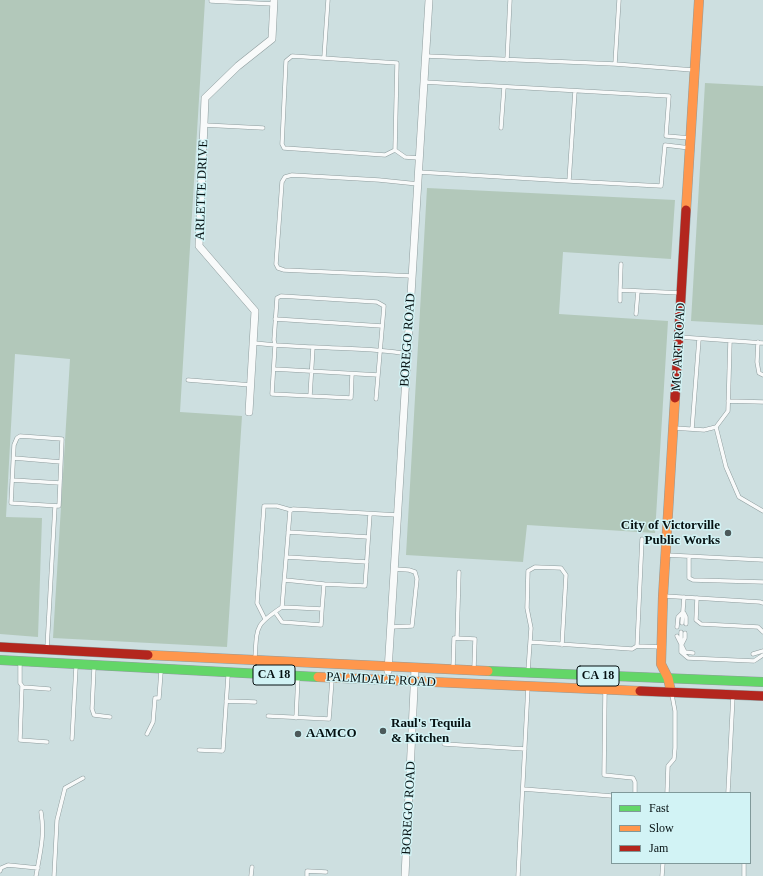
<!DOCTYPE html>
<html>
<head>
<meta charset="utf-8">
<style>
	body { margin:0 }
	#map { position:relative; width:763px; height:876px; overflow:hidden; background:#cddfe0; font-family:"Times New Roman",serif }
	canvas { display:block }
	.legend { position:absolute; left:611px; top:792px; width:140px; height:72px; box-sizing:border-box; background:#d2f3f5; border:1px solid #80999a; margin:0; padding:5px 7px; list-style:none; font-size:12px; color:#061112 }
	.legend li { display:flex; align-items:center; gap:8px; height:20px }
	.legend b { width:20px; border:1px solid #80999a }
</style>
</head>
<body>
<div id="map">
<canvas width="763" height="876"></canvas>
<ul class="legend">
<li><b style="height:5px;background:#63d668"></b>Fast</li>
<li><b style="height:5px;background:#ff974d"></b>Slow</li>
<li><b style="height:5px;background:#b3261e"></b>Jam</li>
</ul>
</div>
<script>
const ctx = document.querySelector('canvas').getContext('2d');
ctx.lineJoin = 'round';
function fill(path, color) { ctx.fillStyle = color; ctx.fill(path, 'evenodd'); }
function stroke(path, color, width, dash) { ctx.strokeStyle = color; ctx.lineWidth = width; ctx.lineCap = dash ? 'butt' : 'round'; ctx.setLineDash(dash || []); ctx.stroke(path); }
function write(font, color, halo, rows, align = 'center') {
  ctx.font = font + ' "Times New Roman",serif'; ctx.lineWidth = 3; ctx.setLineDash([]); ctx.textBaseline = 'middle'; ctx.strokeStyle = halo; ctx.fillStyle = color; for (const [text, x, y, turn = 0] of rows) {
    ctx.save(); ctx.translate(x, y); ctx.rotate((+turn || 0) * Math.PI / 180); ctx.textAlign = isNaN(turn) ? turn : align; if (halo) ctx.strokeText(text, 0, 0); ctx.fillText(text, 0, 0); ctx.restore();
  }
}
fill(new Path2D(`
	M 0,0 L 205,0 L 180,412 L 242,416 L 227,647 L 53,638 L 70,359 L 15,354 L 6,517 L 42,518 L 38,637 L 0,634 Z
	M 705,83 L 763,86 L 763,325 L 691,321 Z
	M 427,188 L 675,200 L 671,259 L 563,252 L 559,314 L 668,321 L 655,533 L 527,525 L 523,562 L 406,555 Z`), '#b2c8ba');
const lane = new Path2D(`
	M 619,0 L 615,64 L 693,70
	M 211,1 L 274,4
	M 292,56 L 397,63 L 395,150 L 385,155 L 284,148 L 282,144 L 286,61 Z
	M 426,56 L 615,64
	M 324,57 L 328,0
	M 507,60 L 510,0
	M 424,82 L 669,96 L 666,136 L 690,138
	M 575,91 L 569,181 L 661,186 L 665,145 L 690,148
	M 204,125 L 263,128
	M 501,128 L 504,87
	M 395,150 L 405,157 L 419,158
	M 418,172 L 569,181
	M 621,264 L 620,290 L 680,293
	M 412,276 L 284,270 L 278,268 L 276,264 L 282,182 L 285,177 L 292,175 L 379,180 L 418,184
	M 620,301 L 620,290
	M 636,314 L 638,291
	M 275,319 L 382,326
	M 679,337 L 763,343
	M 758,342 L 757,362 L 759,373 L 763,375
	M 254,343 L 275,345 L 272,394 L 351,398 L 352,374
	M 274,369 L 378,375
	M 188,380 L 251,385
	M 310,396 L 313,347
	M 376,399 L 384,306 L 377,302 L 281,296 L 277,298 L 274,340 L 275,345 L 309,347 L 313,347 C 344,349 376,348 407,354
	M 728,401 L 763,402
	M 716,427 L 726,467 L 739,497 L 763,511
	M 674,428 L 704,430 L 716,427 L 728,411 L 730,341
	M 692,429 L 699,339
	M 20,436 L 62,439 L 59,506 L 11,503 L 14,445 L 17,438 Z
	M 14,458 L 61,462
	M 12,480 L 60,483
	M 288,532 L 368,537
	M 666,555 L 763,560
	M 287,557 L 367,562
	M 689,557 L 689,578 L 693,580 L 763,582
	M 285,580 L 324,584
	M 664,596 L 760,602 L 763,603
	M 697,598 L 696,620 L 701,624 L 758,627 L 763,632
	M 282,607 L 322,609 L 324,584 L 365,586 L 370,514
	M 275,612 L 282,622 L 321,625 L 322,609
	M 684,613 L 686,617 L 686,624
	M 265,619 L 257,603 L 264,506 L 277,506 L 291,510
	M 682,623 L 684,597
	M 391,627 L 412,626 L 417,579 L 415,572 L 409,570 L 395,569
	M 677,627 L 678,617 L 683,612
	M 681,632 L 681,652 L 688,658 L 754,661 L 763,655
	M 677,636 L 685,652 L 693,653
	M 457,638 L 459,572
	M 530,642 L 632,649 L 637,646 L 661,647
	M 682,644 L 685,638 L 685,633
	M 637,646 L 642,539
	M 47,648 L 55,506
	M 753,654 L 763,651
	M 255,658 C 257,626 255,625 282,607 L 290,511 L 293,509 L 397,515
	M 20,664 L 20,683 L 23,687 L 49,689
	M 94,668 L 92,709 L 94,715 L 110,717
	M 453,668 L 454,638 L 475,639 L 474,668
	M 528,671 L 531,628 L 527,608 L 528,571 L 535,567 L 561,568 L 566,575 L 562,645
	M 22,686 L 20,740 L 47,742
	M 605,690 L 604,775 L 633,778 L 635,782 L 635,793
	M 226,701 L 255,702
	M 268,716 L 329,719 L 332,680
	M 296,718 L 298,677
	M 147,734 L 153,722 L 155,698 L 159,698 L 161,672
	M 72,739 L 76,667
	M 444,744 L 525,749
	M 199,750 L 222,751 L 223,750 L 228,676
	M 523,789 L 612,796
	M 728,792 L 733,696
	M 667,793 L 668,766 L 674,759 L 675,748 L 675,711 L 672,695
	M 0,871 L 1,868 L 8,865 L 38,868
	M 36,876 C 40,853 45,836 41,812
	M 54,876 L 57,820 L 65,788 L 83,778
	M 251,876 L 252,867
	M 307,876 L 307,871 L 326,872
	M 518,876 L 528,687
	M 662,876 L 663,863
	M 744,876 L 744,863`);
const street = new Path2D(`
	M 249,412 L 255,311 L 199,246 L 205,98 L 238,66 L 272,39 L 274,0
	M 388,671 L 429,0
	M 405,876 L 415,668`);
const fast = new Path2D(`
	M 0,660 L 318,677
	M 488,671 L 763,682`);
const slow = new Path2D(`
	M 686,210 L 699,0
	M 148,655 L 488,671
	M 318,677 L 640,691
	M 671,692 L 668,678 L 661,664 L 663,596 L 675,398`);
const jam = new Path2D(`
	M 675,398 L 686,210
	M 0,647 L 148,655
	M 640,691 L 763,696`);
stroke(lane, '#8e9c9d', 4.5);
stroke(street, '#8e9c9d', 8);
stroke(fast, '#8e9c9d', 10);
stroke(slow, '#8e9c9d', 10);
stroke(jam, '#8e9c9d', 10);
stroke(lane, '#f8fafa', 3.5);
stroke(street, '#f8fafa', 7);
stroke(fast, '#63d668', 9);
stroke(slow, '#ff974d', 9);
stroke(jam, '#b3261e', 9);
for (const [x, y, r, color] of [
	[728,533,4,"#4c595a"],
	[383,731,4,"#4c595a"],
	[298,734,4,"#4c595a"]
]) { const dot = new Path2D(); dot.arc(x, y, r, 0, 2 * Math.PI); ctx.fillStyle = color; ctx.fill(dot); stroke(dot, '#d2f3f5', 1.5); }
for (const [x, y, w] of [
	[274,675,42],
	[598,676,42]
]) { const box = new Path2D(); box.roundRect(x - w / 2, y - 10, w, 20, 3); ctx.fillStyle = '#d2f3f5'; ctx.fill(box); stroke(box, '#061112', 1); }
write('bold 12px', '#061112', null, [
	["CA 18",274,675],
	["CA 18",598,676]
]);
write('13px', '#061112', '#d2f3f5', [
	["ARLETTE DRIVE",202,190,-88],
	["BOREGO ROAD",408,340,-86],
	["MC ART ROAD",679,347,-87],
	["PALMDALE ROAD",381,680,3],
	["BOREGO ROAD",409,808,-87]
]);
write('bold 13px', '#061112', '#d2f3f5', [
	["City of Victorville",720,526,"right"],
	["Public Works",720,541,"right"],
	["Raul's Tequila",391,724],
	["& Kitchen",391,739],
	["AAMCO",306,734]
], 'left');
</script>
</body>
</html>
